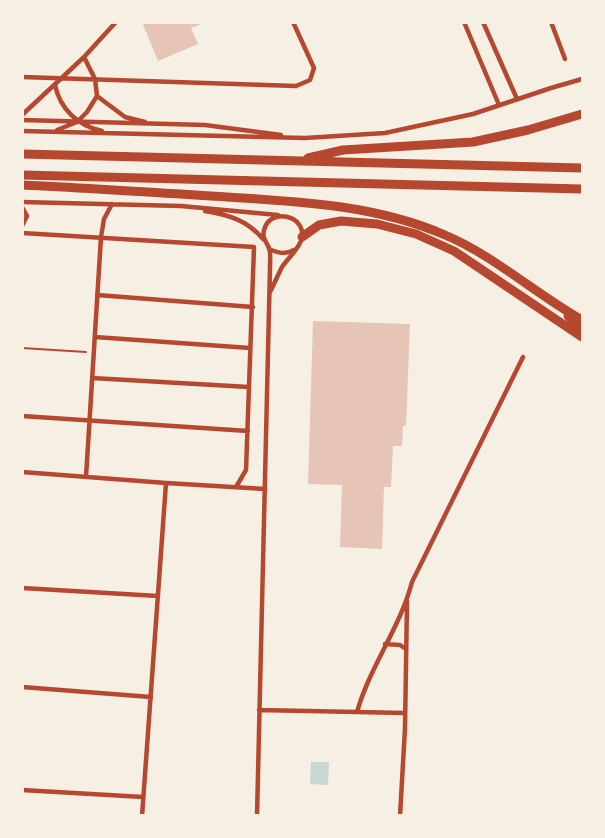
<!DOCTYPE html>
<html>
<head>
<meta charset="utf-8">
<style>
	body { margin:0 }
	#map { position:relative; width:605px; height:838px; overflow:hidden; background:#f6efe4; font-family:Signika,sans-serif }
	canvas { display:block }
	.frame { position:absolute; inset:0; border:24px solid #f6efe4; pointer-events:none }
</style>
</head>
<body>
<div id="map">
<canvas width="605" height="838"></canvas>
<div class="frame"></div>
</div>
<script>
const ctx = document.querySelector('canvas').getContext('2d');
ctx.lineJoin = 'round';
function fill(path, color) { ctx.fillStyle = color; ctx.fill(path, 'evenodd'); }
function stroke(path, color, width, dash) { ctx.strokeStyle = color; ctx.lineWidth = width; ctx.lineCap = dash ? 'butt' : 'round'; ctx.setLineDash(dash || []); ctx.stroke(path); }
fill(new Path2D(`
	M 311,762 L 329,762 L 328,785 L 310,784 Z`), '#c9d6d2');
fill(new Path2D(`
	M 142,22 L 204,22 L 204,23 L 191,28 L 198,44 L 158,61 Z
	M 313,321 L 410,324 L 406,426 L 403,426 L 402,446 L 393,446 L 391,487 L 384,487 L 382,549 L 340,547 L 342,485 L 308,484 Z`), '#e6c5b7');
stroke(new Path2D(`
	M 22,348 L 86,352`), '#b5482f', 2);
stroke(new Path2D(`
	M 464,22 L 499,105
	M 483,22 L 517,99
	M 551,22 L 565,59
	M 22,77 L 296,86 L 310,80 L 314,68 L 293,22
	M 55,85 C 60,109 78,126 102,131
	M 97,96 L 125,117 L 145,122
	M 22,115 L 84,57 L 116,22
	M 22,120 L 205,125 L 281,135
	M 57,130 L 77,122 L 87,112 L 97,96 L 95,79 L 84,57
	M 22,131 L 305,138 L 385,133 L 473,114 L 551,88 L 582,79
	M 22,202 L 181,206 L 278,215
	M 22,207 L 27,216 L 22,226
	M 205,211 C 229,215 247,220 263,239
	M 22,233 L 254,247 L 246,470 L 236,487
	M 269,249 C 278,253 285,255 294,250
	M 97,295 L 253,307
	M 95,337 L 250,348
	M 92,378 L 249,387
	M 22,416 L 248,431
	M 22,472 L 166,483 L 265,489
	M 86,477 L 101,237 L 104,219 L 112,204
	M 22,588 L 158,596
	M 385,644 L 400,645 L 406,649
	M 22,687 L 151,697
	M 259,710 L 405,713
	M 357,712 C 370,666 400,628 412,582 L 523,357
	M 22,790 L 143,797
	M 142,816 L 166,483
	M 257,816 L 270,267 C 270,261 271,253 269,248 C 266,241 262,238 264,230 C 270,207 306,215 302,238 C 300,248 288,258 282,267 C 278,275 274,284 270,292
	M 400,816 L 405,728 L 407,601`), '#b5482f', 4.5);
stroke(new Path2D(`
	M 22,154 L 582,168
	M 308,158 L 343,150 L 473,142 L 528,130 L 582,114
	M 22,175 L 582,189
	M 22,185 C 85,188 148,192 211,196 C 289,201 372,203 445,235 C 493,255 536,294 582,320
	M 302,237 L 319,225 L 341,221 L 377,224 L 416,234 L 454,251 L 582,337
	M 568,316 L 582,330`), '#b5482f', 9);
</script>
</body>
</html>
